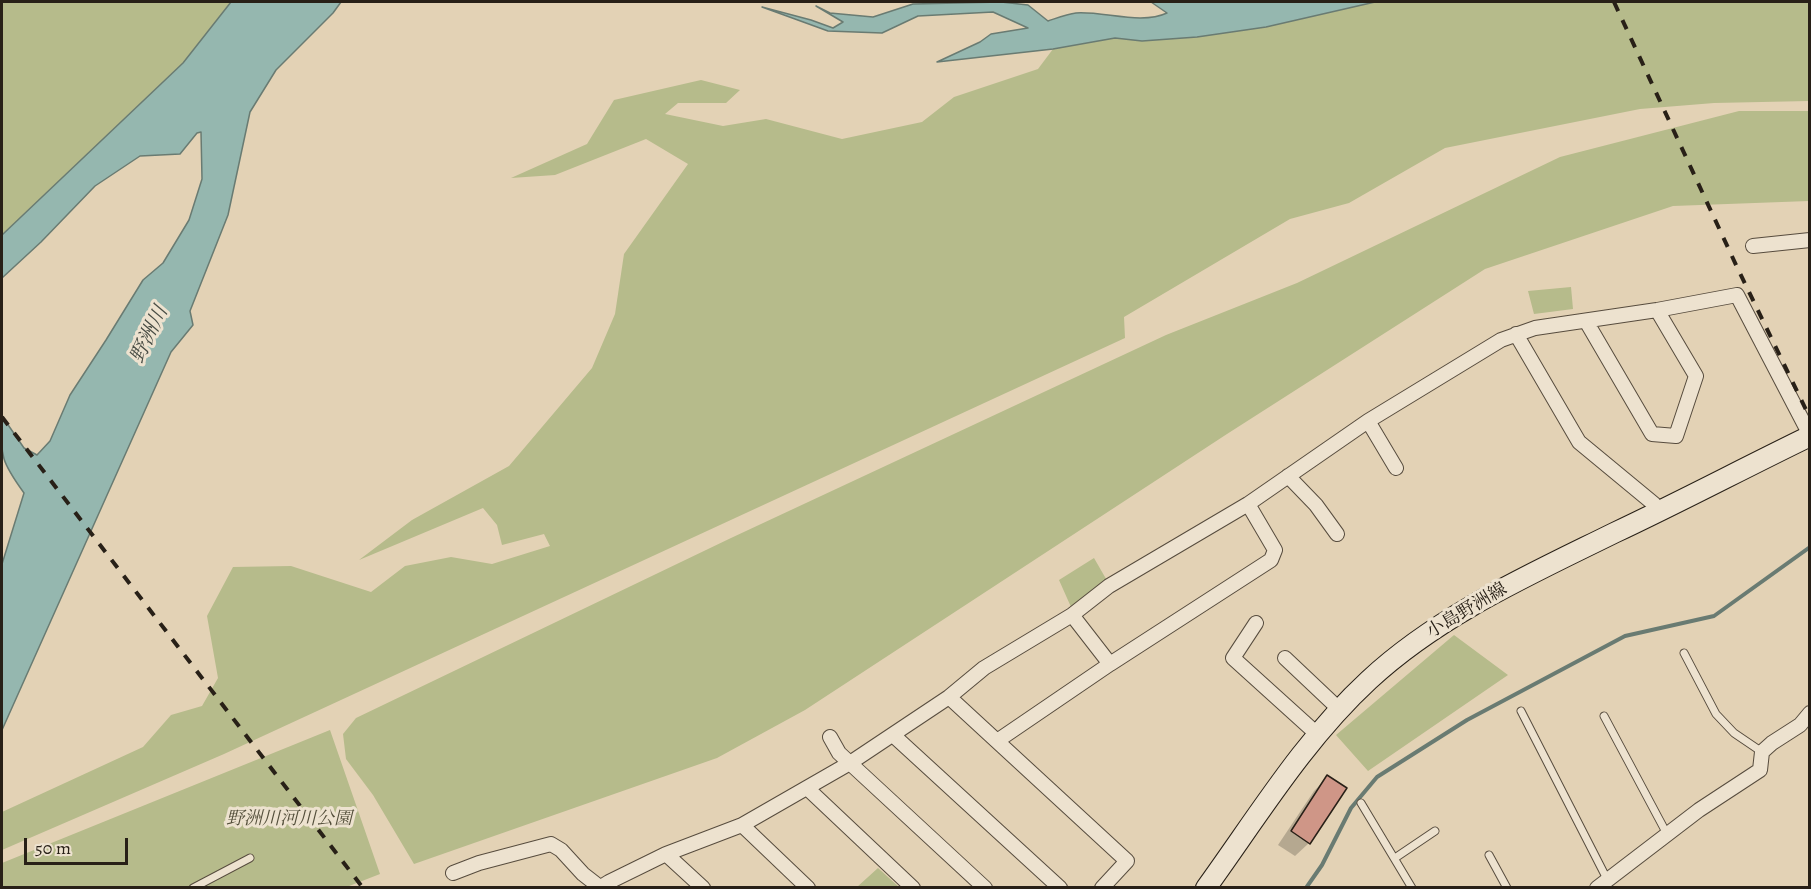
<!DOCTYPE html>
<html>
<head>
<meta charset="utf-8">
<style>
	body { margin:0 }
	#map { position:relative; width:1811px; height:889px; overflow:hidden; background:#e3d2b5; font-family:Alegreya,serif }
	canvas { display:block }
	.frame { position:absolute; inset:0; border:3px solid #282017; pointer-events:none }
	.scale { position:absolute; left:24px; top:838px; width:104px; height:27px; box-sizing:border-box; border:3px solid #282017; border-top:0; padding-left:8px; font-size:18px; line-height:21px; white-space:nowrap; color:#282017; -webkit-text-stroke:4px #ede2cf; paint-order:stroke }
</style>
</head>
<body>
<div id="map">
<canvas width="1811" height="889"></canvas>
<div class="frame"></div>
<div class="scale">50 m</div>
</div>
<script>
const ctx = document.querySelector('canvas').getContext('2d');
ctx.lineJoin = 'round';
function fill(path, color) { ctx.fillStyle = color; ctx.fill(path, 'evenodd'); }
function stroke(path, color, width, dash) { ctx.strokeStyle = color; ctx.lineWidth = width; ctx.lineCap = dash ? 'butt' : 'round'; ctx.setLineDash(dash || []); ctx.stroke(path); }
function write(font, color, halo, rows, align = 'center') {
  ctx.font = font + ' Alegreya,"Noto Serif JP",serif'; ctx.lineWidth = 6; ctx.setLineDash([]); ctx.textBaseline = 'middle'; ctx.strokeStyle = halo; ctx.fillStyle = color; for (const [text, x, y, turn = 0] of rows) {
    ctx.save(); ctx.translate(x, y); ctx.rotate((+turn || 0) * Math.PI / 180); ctx.textAlign = isNaN(turn) ? turn : align; if (halo) ctx.strokeText(text, 0, 0); ctx.fillText(text, 0, 0); ctx.restore();
  }
}
fill(new Path2D(`
	M 2,2 L 231,2 L 183,63 L 2,235 Z
	M 1375,2 L 1809,2 L 1809,101 L 1714,103 L 1640,109 L 1445,148 L 1349,203 L 1290,219 L 1124,317 L 1125,338 L 224,754 L 2,850 L 2,812 L 143,747 L 171,715 L 202,706 L 218,678 L 207,616 L 233,567 L 291,566 L 371,592 L 405,566 L 451,557 L 492,564 L 550,546 L 544,534 L 502,545 L 497,525 L 483,508 L 359,560 L 412,520 L 509,466 L 592,368 L 615,314 L 624,254 L 688,164 L 646,139 L 555,175 L 511,178 L 587,144 L 614,100 L 701,80 L 740,90 L 726,103 L 678,103 L 665,114 L 723,126 L 766,119 L 842,139 L 922,122 L 954,97 L 1038,69 L 1053,49 L 1115,38 L 1142,41 L 1266,27 Z
	M 1739,111 L 1809,111 L 1809,201 L 1673,206 L 1485,269 L 1227,434 L 805,710 L 717,758 L 414,864 L 373,795 L 346,759 L 343,734 L 356,718 L 731,538 L 1166,335 L 1297,283 L 1560,157 Z
	M 1571,287 L 1573,309 L 1534,314 L 1528,291 Z
	M 1094,558 L 1109,584 L 1071,607 L 1059,580 Z
	M 1454,635 L 1508,675 L 1368,771 L 1336,735 Z
	M 330,730 L 380,874 L 344,888 L 2,888 L 2,863 Z
	M 878,868 L 899,887 L 857,887 Z`), '#b6bb8b');
const water = new Path2D(`
	M 231,2 L 341,2 L 333,13 L 276,70 L 250,112 L 228,215 L 190,311 L 193,325 L 171,352 L 2,730 L 2,564 L 24,493 C 0,460 1,457 2,416 L 24,448 L 37,455 L 50,441 L 70,395 L 106,340 L 143,280 L 163,263 L 189,220 L 202,179 L 201,132 L 197,133 L 180,154 L 140,156 L 95,186 L 41,242 L 2,278 L 2,235 L 183,63 Z
	M 1001,2 L 1028,5 L 1048,21 C 1057,18 1067,14 1076,13 C 1104,11 1141,25 1167,13 L 1151,2 L 1375,2 L 1266,27 L 1197,37 L 1142,41 L 1115,38 L 1053,49 L 937,62 L 980,42 L 991,34 L 1028,28 L 993,12 L 918,16 L 882,33 L 828,31 L 762,7 L 811,20 L 833,28 L 843,22 L 816,6 L 830,13 L 873,17 L 913,4 Z`);
fill(water, '#95b7af');
stroke(water, '#697b72', 1.5);
fill(new Path2D(`
	M 1328,777 L 1309,843 L 1295,856 L 1278,845 L 1314,791 Z`), '#0003');
stroke(new Path2D(`
	M 1306,888 L 1322,865 L 1351,808 L 1377,777 L 1467,720 L 1625,636 L 1714,616 L 1810,547`), '#697b72', 4);
const building = new Path2D(`
	M 1327,775 L 1347,788 L 1310,844 L 1291,831 Z`);
fill(building, '#cf9687');
stroke(building, '#282017', 1.5);
const service = new Path2D(`
	M 1684,653 L 1716,714 L 1734,733 L 1762,752
	M 1521,711 L 1607,879
	M 1604,716 L 1667,834
	M 1361,803 L 1412,888
	M 1489,855 L 1507,888
	M 1395,858 L 1435,831
	M 193,888 L 250,858`);
const minor = new Path2D(`
	M 1753,246 L 1810,240
	M 1586,321 L 1652,434 L 1676,436 L 1696,376 L 1657,310
	M 1516,334 L 1579,442 L 1654,504 L 1659,512
	M 1368,421 L 1396,468
	M 1288,476 L 1316,505 L 1337,534
	M 1072,615 L 1110,664
	M 1256,623 L 1233,658 L 1317,734
	M 1285,658 L 1340,710
	M 949,697 L 1127,861 L 1102,888
	M 893,735 L 1060,888
	M 830,737 L 839,753 L 985,888
	M 997,741 L 1110,664 L 1271,560 L 1275,550 L 1248,504
	M 807,788 L 913,888
	M 742,825 L 808,888
	M 666,854 L 703,888
	M 453,873 L 479,863 L 551,844 L 561,850 L 583,874 L 601,888
	M 601,887 L 609,882 L 666,854 L 742,825 L 850,763 L 949,697 L 984,668 L 1072,615 L 1109,586 L 1248,504 L 1368,421 L 1501,340 L 1535,328 L 1657,310 L 1737,295 L 1810,435
	M 1597,888 L 1699,810 L 1760,770 L 1762,752 L 1772,743 L 1800,725 L 1810,713`);
const secondary = new Path2D(`
	M 1206,888 C 1258,816 1304,740 1369,680 C 1439,615 1529,575 1614,533 C 1680,502 1744,468 1810,436`);
stroke(service, '#574c3e', 9);
stroke(minor, '#574c3e', 16);
stroke(secondary, '#282017', 22);
stroke(service, '#ede2cf', 7);
stroke(minor, '#ede2cf', 14);
stroke(secondary, '#ede2cf', 20);
stroke(new Path2D(`
	M 1614,2 L 1737,267 L 1810,418
	M 2,417 L 363,888`), '#282017', 4, [10, 10]);
write('18px', '#282017', '#ede2cf', [
	["小島野洲線",1467,611,-31]
]);
write('italic 18px', '#534e3a', '#ede2cf', [
	["野洲川河川公園",289,820]
]);
write('italic 20px', '#494d45', '#ede2cf', [
	["野洲川",150,335,-64]
]);
</script>
</body>
</html>
